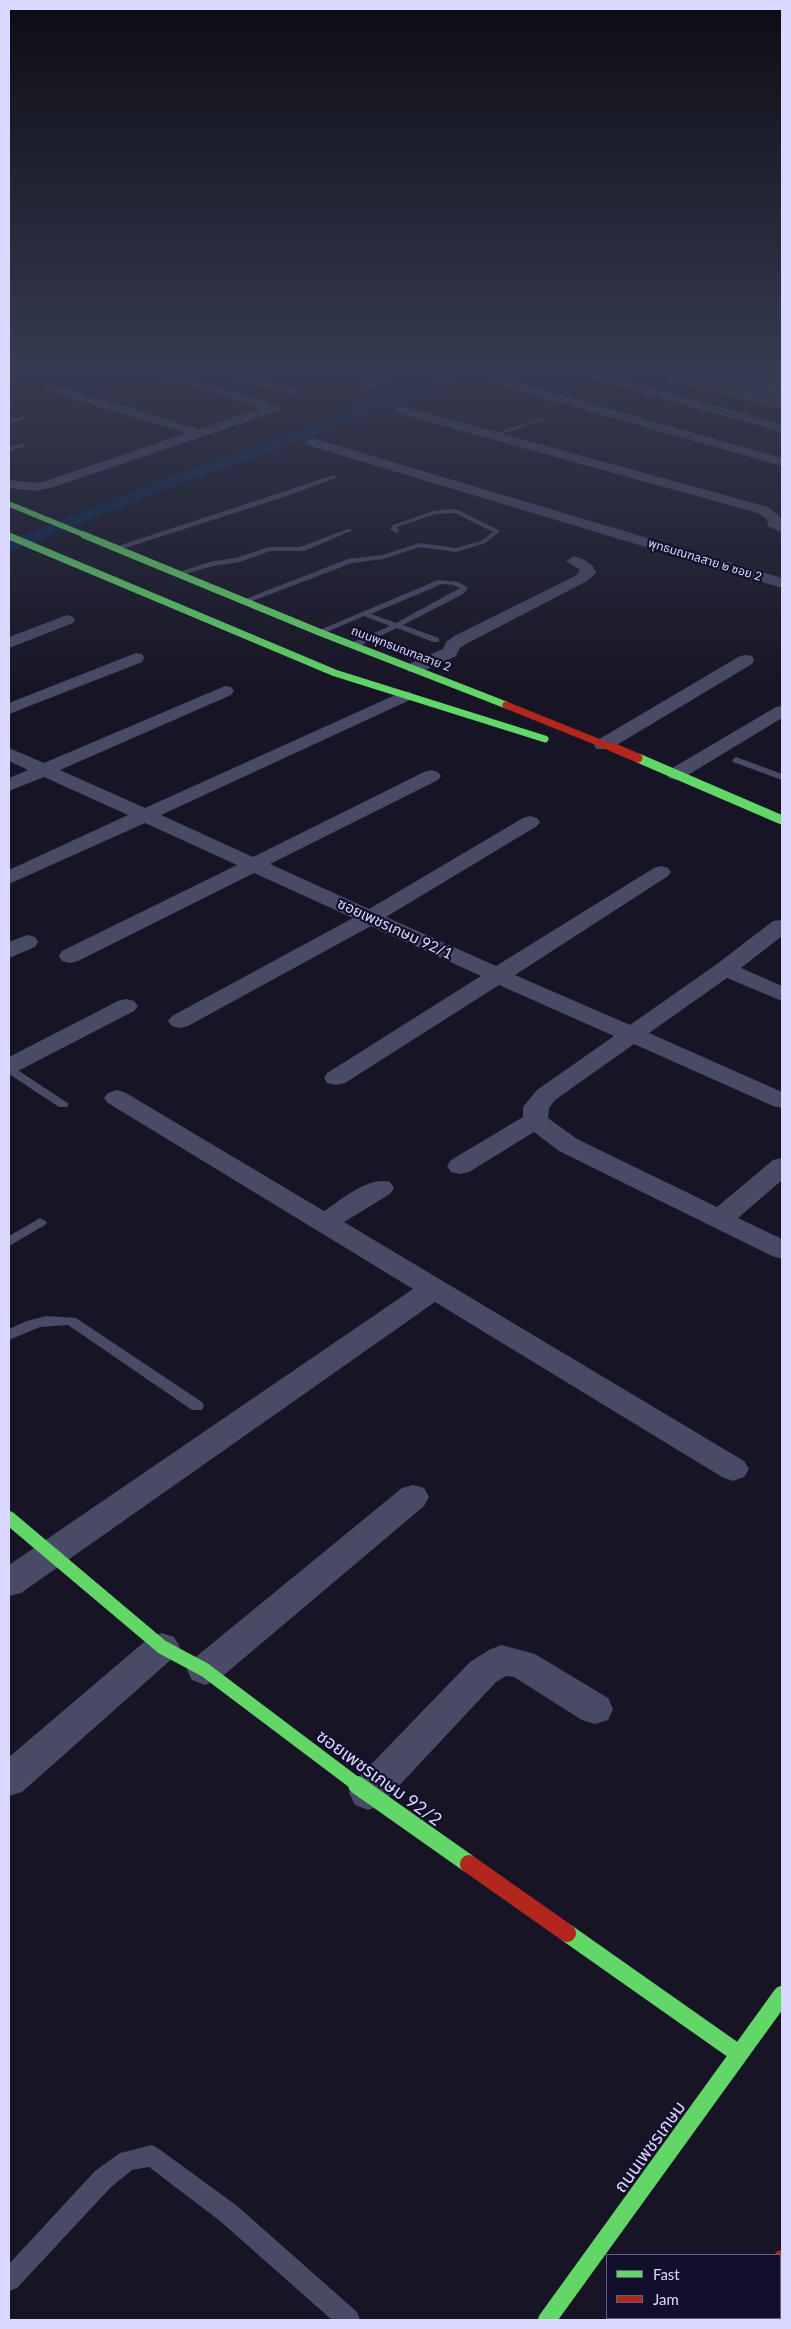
<!DOCTYPE html>
<html>
<head>
<meta charset="utf-8">
<style>
	body { margin:0 }
	#map { position:relative; width:791px; height:2329px; overflow:hidden; background:#171525; font-family:Lato,sans-serif }
	canvas { display:block }
	.frame { position:absolute; inset:0; border:10px solid #dbd8ff; pointer-events:none }
	.legend { position:absolute; left:606px; top:2254px; width:175px; height:65px; box-sizing:border-box; background:#120f2b; border:1px solid #625f80; margin:0; padding:6px 9px; list-style:none; font-size:15px; color:#dbd8ff }
	.legend li { display:flex; align-items:center; gap:10px; height:25px }
	.legend b { width:25px; border:1px solid #625f80 }
</style>
</head>
<body>
<div id="map">
<canvas width="791" height="2329"></canvas>
<div class="frame"></div>
<ul class="legend">
<li><b style="height:6px;background:#63d668"></b>Fast</li>
<li><b style="height:6px;background:#b3261e"></b>Jam</li>
</ul>
</div>
<script>
const ctx = document.querySelector('canvas').getContext('2d');
ctx.lineJoin = 'round';
function fill(path, color) { ctx.fillStyle = color; ctx.fill(path, 'evenodd'); }
function stroke(path, color, width, dash) { ctx.strokeStyle = color; ctx.lineWidth = width; ctx.lineCap = dash ? 'butt' : 'round'; ctx.setLineDash(dash || []); ctx.stroke(path); }
function write(font, color, halo, rows, align = 'center') {
  ctx.font = font + ' Lato,"Noto Sans Thai",sans-serif'; ctx.lineWidth = 4.5; ctx.setLineDash([]); ctx.textBaseline = 'middle'; ctx.strokeStyle = halo; ctx.fillStyle = color; for (const [text, x, y, turn = 0] of rows) {
    ctx.save(); ctx.translate(x, y); ctx.rotate((+turn || 0) * Math.PI / 180); ctx.textAlign = isNaN(turn) ? turn : align; if (halo) ctx.strokeText(text, 0, 0); ctx.fillText(text, 0, 0); ctx.restore();
  }
}
fill(new Path2D(`
	M 464,368 L 484,368 L 482,371 L 265,454 L 169,488 L 9,552 L 9,541 L 157,482 Z`), '#09244c');
const building = new Path2D(`
	M 656,368 L 692,368 L 666,376 L 664,379 L 655,377 Z
	M 718,368 L 782,368 L 782,378 L 743,391 L 740,396 L 745,400 L 680,384 L 715,372 Z
	M 782,390 L 782,409 L 750,401 Z`);
fill(building, '#353346');
stroke(building, '#434058', 1);
fill(new Path2D(`
	M 24,416 L 26,419 L 9,424 L 9,420 Z
	M 543,418 L 548,419 L 494,436 L 489,435 Z
	M 24,443 L 26,446 L 9,451 L 9,447 Z
	M 334,475 L 337,477 L 336,478 L 287,496 L 119,550 L 112,548 Z
	M 450,509 L 458,510 L 500,531 L 485,543 L 456,552 L 420,547 L 383,559 L 352,563 L 247,603 L 240,601 L 348,559 L 382,555 L 420,543 L 456,548 L 481,541 L 493,532 L 455,513 L 436,514 L 397,527 L 399,531 L 396,533 L 390,529 L 393,525 L 433,511 Z
	M 348,529 L 353,530 L 304,551 L 270,551 L 240,562 L 213,566 L 178,576 L 174,574 L 209,562 L 236,558 L 269,547 L 300,547 Z
	M 438,580 L 459,582 L 468,588 L 463,594 L 403,625 L 439,638 L 439,642 L 433,642 L 397,628 L 357,647 L 351,647 L 351,643 L 390,626 L 364,616 L 322,634 L 315,632 ZM 442,584 L 453,585 L 460,588 L 396,623 L 371,614 Z
	M 736,757 L 782,774 L 782,780 L 733,762 L 732,760 Z
	M 9,1066 L 13,1067 L 69,1104 L 67,1107 L 59,1107 L 9,1074 Z
	M 40,1218 L 47,1222 L 45,1225 L 9,1246 L 9,1236 Z
	M 46,1316 L 76,1318 L 202,1402 L 204,1406 L 202,1410 L 192,1410 L 68,1325 L 40,1327 L 9,1340 L 9,1329 L 27,1321 Z
	M 152,2145 L 159,2149 L 236,2205 L 357,2312 L 360,2320 L 332,2320 L 220,2221 L 149,2167 L 132,2170 L 111,2187 L 17,2288 L 9,2291 L 9,2264 L 95,2171 L 120,2153 Z`), '#494a66');
fill(new Path2D(`
	M 135,368 L 153,368 L 278,405 L 280,408 L 278,411 L 54,487 L 35,491 L 9,488 L 9,480 L 35,483 L 46,481 L 186,433 L 46,391 L 44,388 L 46,385 L 54,385 L 199,429 L 261,408 L 137,370 Z
	M 206,368 L 224,368 L 294,388 L 296,391 L 294,394 L 286,394 L 208,370 Z
	M 350,368 L 369,368 L 393,374 L 395,377 L 363,391 L 359,390 L 357,387 L 359,384 L 377,377 L 352,370 Z
	M 526,368 L 546,368 L 544,370 L 508,380 L 782,458 L 782,466 L 500,386 L 492,379 L 494,376 Z
	M 698,368 L 716,368 L 714,370 L 675,384 L 667,384 L 665,381 L 667,378 Z
	M 581,369 L 782,424 L 782,432 L 577,375 L 575,373 L 577,371 Z
	M 782,380 L 782,388 L 748,400 L 742,396 L 744,393 Z
	M 401,406 L 768,507 L 781,518 L 782,533 L 768,526 L 767,519 L 758,513 L 397,413 L 395,410 Z
	M 312,438 L 782,578 L 782,588 L 307,445 L 306,442 Z
	M 574,556 C 583,559 594,563 596,573 L 587,581 L 466,644 L 460,648 L 456,656 L 421,672 L 409,672 L 406,668 L 409,664 L 443,649 L 446,642 L 454,636 L 577,575 L 580,570 L 566,561 Z
	M 67,615 L 73,617 L 75,620 L 73,623 L 9,648 L 9,637 Z
	M 136,653 L 142,654 L 144,658 L 142,662 L 9,714 L 9,703 Z
	M 746,655 L 752,656 L 754,660 L 752,664 L 610,749 L 596,749 L 594,745 L 596,741 L 740,656 Z
	M 225,686 L 231,687 L 234,691 L 231,695 L 60,770 L 145,808 L 404,691 L 410,692 L 413,696 L 410,700 L 161,815 L 253,857 L 424,772 L 431,770 L 438,772 L 441,776 L 438,780 L 270,864 L 369,909 L 523,818 L 530,816 L 537,818 L 540,822 L 537,826 L 386,917 L 496,966 L 654,868 L 661,866 L 668,868 L 671,872 L 668,876 L 515,975 L 630,1025 L 717,964 L 773,921 L 782,920 L 782,936 L 741,968 L 782,986 L 782,1001 L 727,978 L 649,1033 L 782,1092 L 782,1108 L 773,1106 L 634,1044 L 555,1100 L 549,1108 L 548,1118 L 577,1139 L 717,1207 L 773,1160 L 782,1158 L 782,1180 L 738,1218 L 782,1239 L 782,1259 L 772,1256 L 559,1151 L 534,1132 L 469,1172 L 460,1174 L 451,1172 L 447,1166 L 451,1160 L 523,1117 L 523,1107 L 537,1090 L 614,1036 L 499,985 L 345,1083 L 336,1085 L 327,1083 L 324,1078 L 327,1073 L 481,976 L 371,926 L 188,1026 L 180,1028 L 172,1026 L 168,1021 L 172,1016 L 353,918 L 254,873 L 78,961 L 70,963 L 62,961 L 59,956 L 62,951 L 237,865 L 145,823 L 9,884 L 9,870 L 128,815 L 44,777 L 9,791 L 9,778 L 28,770 L 9,761 L 9,748 L 44,763 Z
	M 782,706 L 782,718 L 683,778 L 676,780 L 669,778 L 666,774 L 669,770 L 776,707 Z
	M 27,935 L 35,937 L 38,942 L 35,947 L 9,958 L 9,942 Z
	M 126,999 L 134,1001 L 138,1006 L 134,1011 L 18,1071 L 9,1073 L 9,1057 L 118,1001 Z
	M 117,1090 L 126,1093 L 324,1211 C 343,1199 368,1176 390,1182 L 394,1188 L 390,1194 L 344,1222 L 744,1461 L 749,1469 L 744,1477 L 733,1481 L 722,1477 L 435,1302 L 21,1593 L 9,1596 L 9,1565 L 413,1289 L 108,1103 L 104,1098 L 108,1093 Z
	M 413,1485 L 424,1488 L 429,1497 L 424,1506 L 218,1680 L 205,1685 L 192,1680 L 187,1670 L 192,1660 L 402,1488 Z
	M 162,1633 L 174,1637 L 180,1647 L 174,1657 L 22,1792 L 9,1796 L 9,1757 L 150,1637 Z
	M 501,1645 L 535,1654 L 608,1698 L 613,1709 L 608,1720 L 595,1724 L 582,1720 L 514,1677 L 506,1676 L 496,1682 L 381,1805 L 368,1810 L 355,1805 L 349,1793 L 355,1781 L 470,1662 L 489,1650 Z`), '#494a66');
stroke(new Path2D(`
	M 9,504 L 87,536`), '#63d668', 5.5);
stroke(new Path2D(`
	M 84,535 L 319,632 L 506,705
	M 9,536 L 335,673 L 545,739`), '#63d668', 7);
stroke(new Path2D(`
	M 638,758 L 782,820`), '#63d668', 9);
stroke(new Path2D(`
	M 9,1518 L 162,1647 L 205,1670 L 359,1786`), '#63d668', 14);
stroke(new Path2D(`
	M 357,1785 L 469,1864
	M 567,1933 L 739,2054
	M 547,2320 L 782,1995
	M 744,2320 L 746,2318`), '#63d668', 18);
stroke(new Path2D(`
	M 506,705 L 615,749`), '#b3261e', 7);
stroke(new Path2D(`
	M 612,747 L 638,758`), '#b3261e', 9);
stroke(new Path2D(`
	M 469,1864 L 567,1933
	M 780,2263 L 782,2259`), '#b3261e', 18);
const sky = ctx.createLinearGradient(0, 0, 0, 694);
sky.addColorStop(0, '#0d0c14');
sky.addColorStop(0.53, '#363b51');
sky.addColorStop(1, '#363b5100');
ctx.fillStyle = sky;
ctx.fillRect(0, 0, 791, 694);
write('12px', '#dbd8ff', '#120f2b', [
	["พุทธมณฑลสาย ๒ ซอย 2",705,560,17],
	["ถนนพุทธมณฑลสาย 2",401,649,21]
]);
write('15px', '#dbd8ff', '#120f2b', [
	["ซอยเพชรเกษม 92/1",395,929,25]
]);
write('18px', '#dbd8ff', '#120f2b', [
	["ซอยเพชรเกษม 92/2",379,1778,36],
	["ถนนเพชรเกษม",650,2147,-54]
]);
</script>
</body>
</html>
